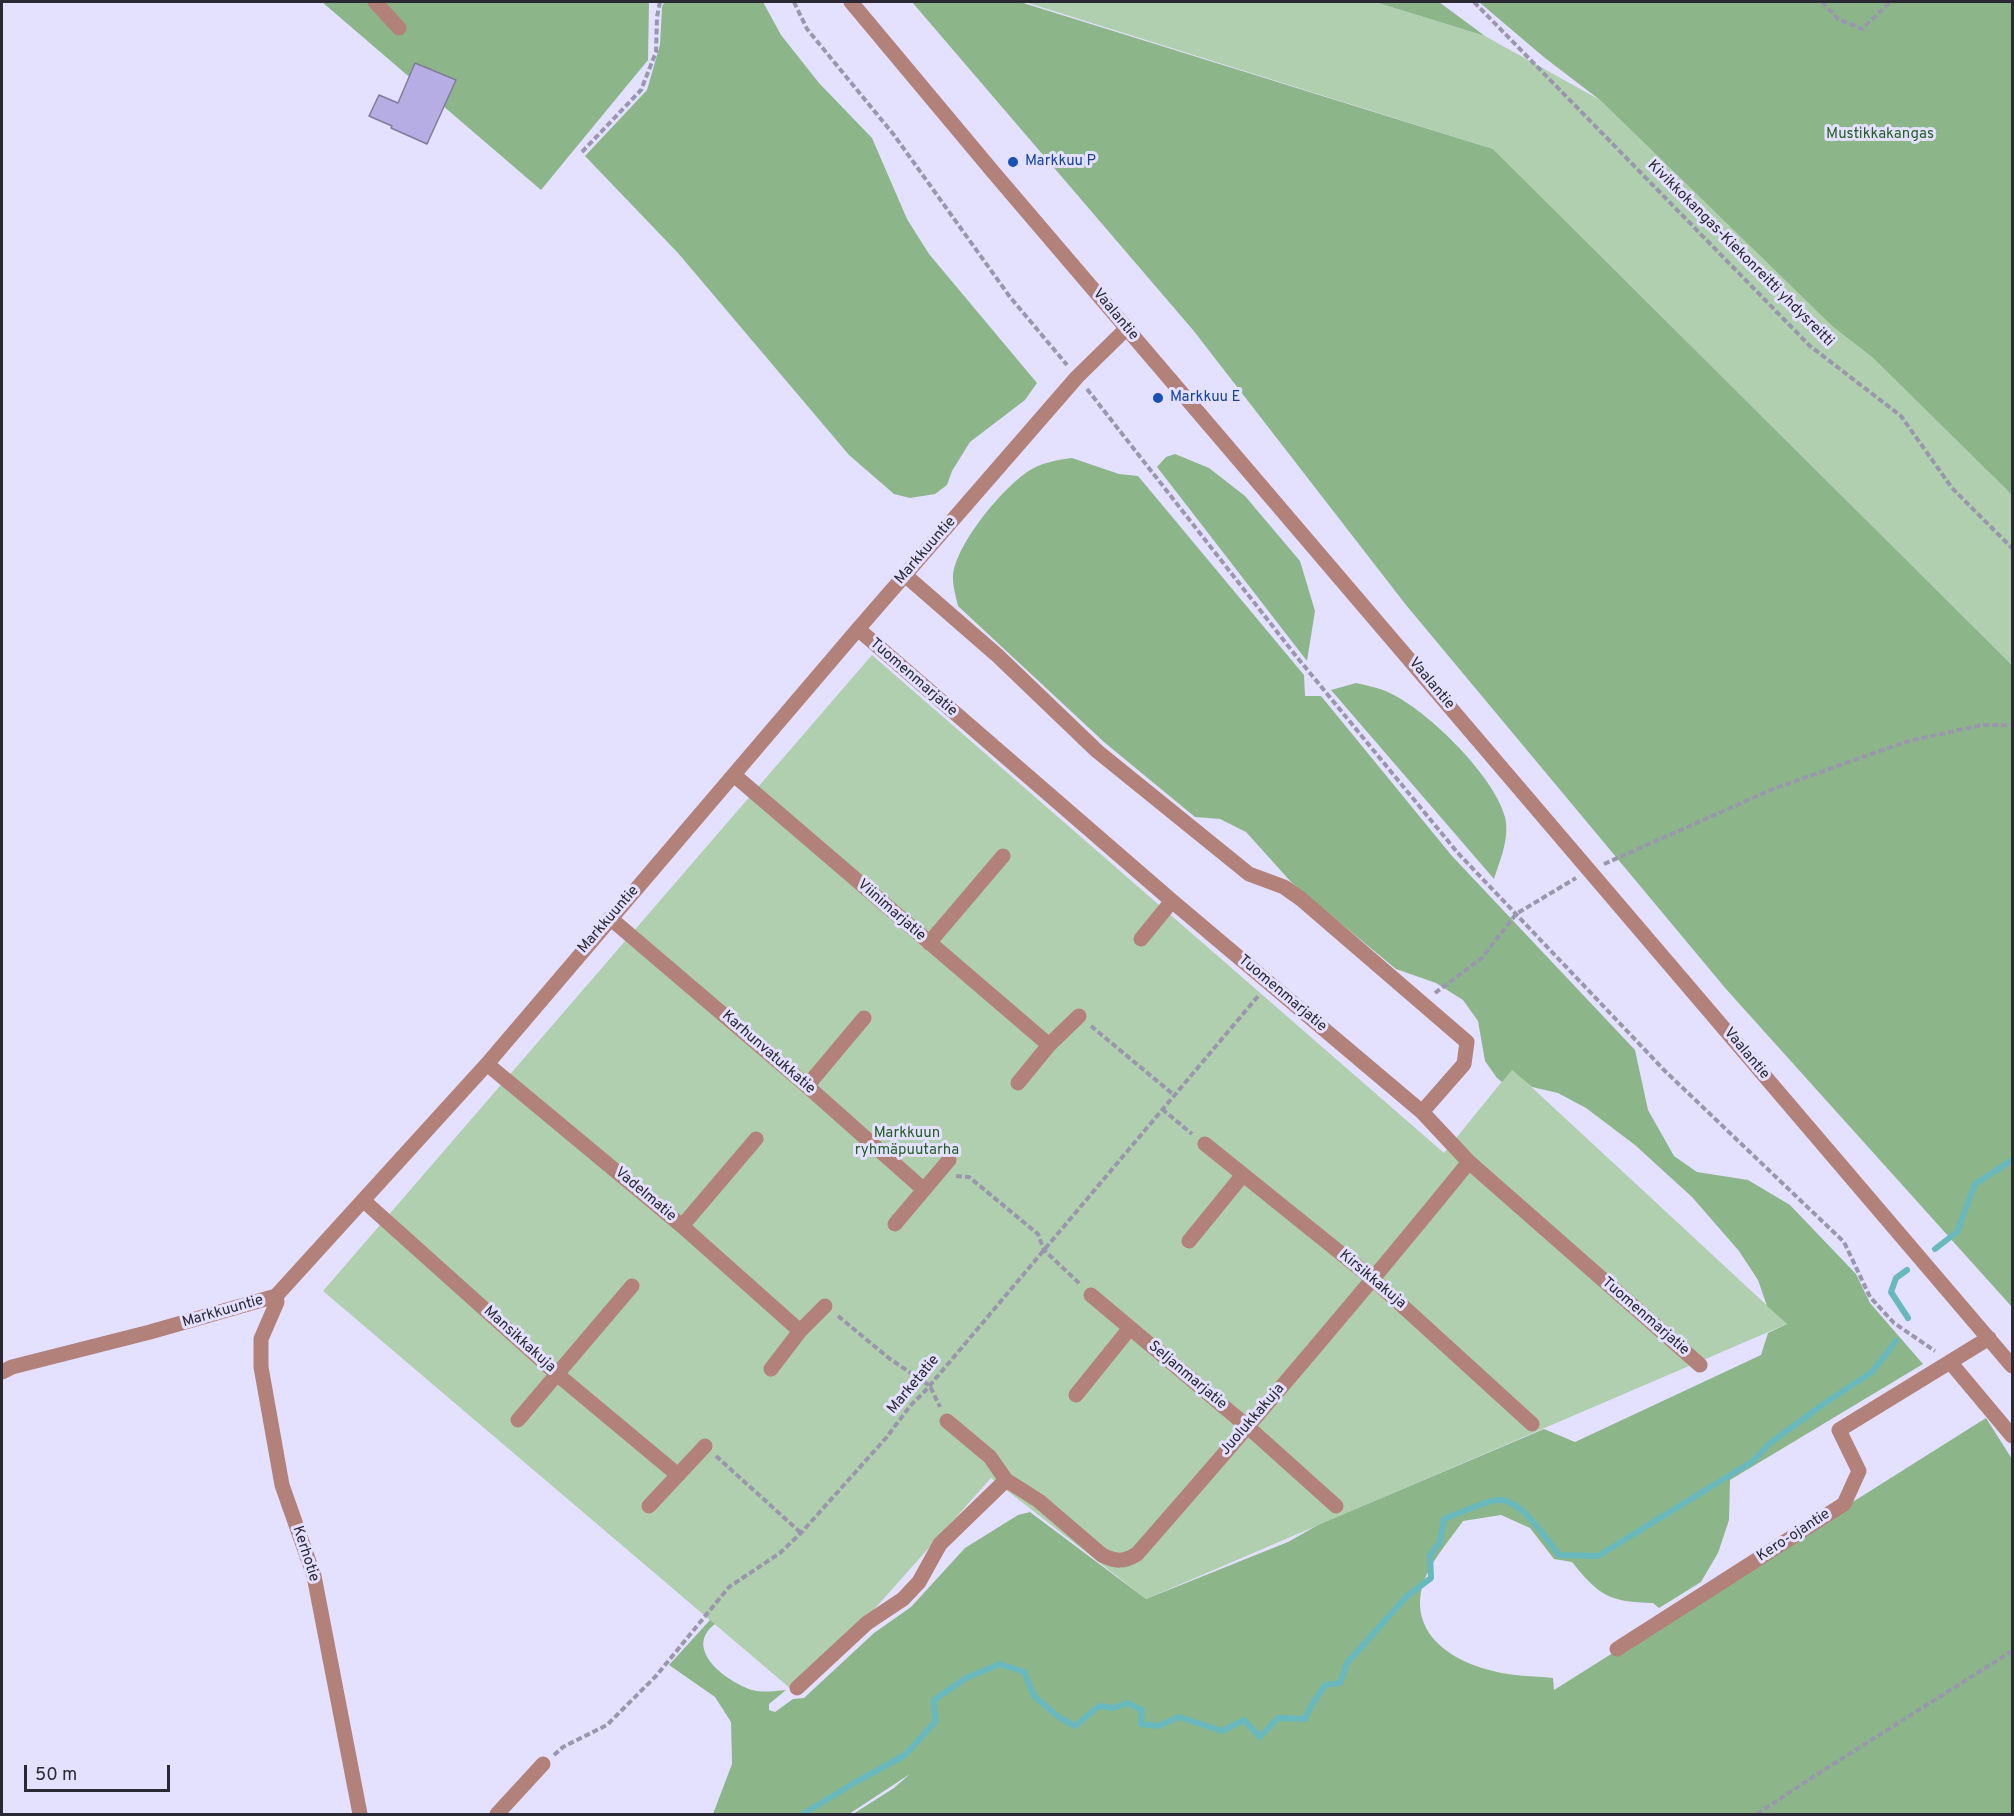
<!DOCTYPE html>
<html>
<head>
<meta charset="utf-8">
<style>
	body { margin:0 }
	#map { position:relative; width:2014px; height:1816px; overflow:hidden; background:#e4e0ff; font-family:Overpass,sans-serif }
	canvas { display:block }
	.frame { position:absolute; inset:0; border:3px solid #292833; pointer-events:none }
	.scale { position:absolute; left:24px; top:1765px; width:146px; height:27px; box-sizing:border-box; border:3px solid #292833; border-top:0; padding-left:8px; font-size:18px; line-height:21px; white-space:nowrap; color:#292833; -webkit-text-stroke:4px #e4e0ff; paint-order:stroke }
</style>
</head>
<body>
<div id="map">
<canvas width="2014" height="1816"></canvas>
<div class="frame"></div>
<div class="scale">50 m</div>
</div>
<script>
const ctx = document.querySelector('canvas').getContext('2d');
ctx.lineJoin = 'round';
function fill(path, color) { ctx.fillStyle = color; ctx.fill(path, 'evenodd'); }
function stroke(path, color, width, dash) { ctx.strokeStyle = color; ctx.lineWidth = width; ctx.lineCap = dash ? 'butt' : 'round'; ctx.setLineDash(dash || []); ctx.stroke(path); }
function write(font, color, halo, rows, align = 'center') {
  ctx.font = font + ' Overpass,sans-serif'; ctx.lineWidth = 6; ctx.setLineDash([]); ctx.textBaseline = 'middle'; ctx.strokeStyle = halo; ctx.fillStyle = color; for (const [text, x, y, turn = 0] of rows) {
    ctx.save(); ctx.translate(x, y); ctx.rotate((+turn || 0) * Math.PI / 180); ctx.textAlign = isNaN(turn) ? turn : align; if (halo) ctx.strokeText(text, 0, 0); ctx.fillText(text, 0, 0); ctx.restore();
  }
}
fill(new Path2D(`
	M 1025,2 L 1375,2 L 1485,36 L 1600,100 L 1832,326 L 1873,358 L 2012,495 L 2012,665 L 1493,149 Z
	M 872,655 L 1444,1153 L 1512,1069 L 1787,1324 L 1146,1599 L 991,1478 L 798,1695 L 323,1291 Z`), '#b0cfae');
fill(new Path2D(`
	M 322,2 L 649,2 L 648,60 L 541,190 Z
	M 664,2 L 763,2 L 781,35 L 819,83 L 872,138 L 907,219 L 929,254 L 1037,383 L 1025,400 L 970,442 L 952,471 L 947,485 L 935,494 L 910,498 L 894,494 L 849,455 L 678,253 L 585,156 L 647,90 L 660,45 L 662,7 Z
	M 912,2 L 1020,2 L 1493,149 L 2012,665 L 2012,1307 L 1726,989 L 1406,605 L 1193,330 Z
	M 1375,2 L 1439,2 L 1485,36 Z
	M 1479,2 L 2012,2 L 2012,495 L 1873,358 L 1832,326 L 1600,100 L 1545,58 Z
	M 1175,454 L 1209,468 L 1245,496 L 1300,561 L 1315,611 L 1307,661 L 1157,467 L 1166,457 Z
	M 1072,458 L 1119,474 L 1138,476 L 1304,675 L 1305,696 L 1321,696 L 1452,856 L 1635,1050 L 1648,1110 L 1674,1156 L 1697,1172 L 1748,1180 L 1790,1205 L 1856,1274 L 1870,1303 L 1923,1364 L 1730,1480 L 1729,1520 L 1718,1553 L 1701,1582 L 1659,1608 L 1653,1603 C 1610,1602 1599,1596 1572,1562 L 1554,1559 L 1530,1528 L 1501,1515 L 1463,1521 C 1449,1541 1425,1568 1421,1592 C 1413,1637 1455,1662 1493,1671 C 1512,1676 1533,1676 1553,1678 L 1554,1690 L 1986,1418 L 2012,1459 L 2012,1814 L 853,1814 L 894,1788 L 910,1774 L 849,1814 L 713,1814 L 732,1764 L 731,1722 L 715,1697 L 669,1665 L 710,1620 L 715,1624 C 682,1649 727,1682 752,1690 C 764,1693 774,1691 786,1690 L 769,1704 L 769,1710 L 775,1712 L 793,1699 L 804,1698 L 874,1633 L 911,1607 L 965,1548 L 1018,1515 L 1030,1512 L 1146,1599 L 1288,1542 L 1318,1525 L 1544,1429 L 1575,1442 L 1761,1355 L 1768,1333 L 1787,1324 L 1767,1306 L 1758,1280 L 1739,1251 L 1692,1197 L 1635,1145 L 1586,1108 L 1558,1093 L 1532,1087 L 1512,1070 L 1502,1082 L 1497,1078 L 1485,1061 L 1478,1021 L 1463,1000 L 1436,983 L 1396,969 L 1292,883 L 1246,832 L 1220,819 L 1195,817 L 1104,742 L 958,606 C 956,597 953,587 953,578 C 953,547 1005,484 1032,469 C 1045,462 1057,460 1072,458 Z
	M 1356,683 C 1365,685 1375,687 1383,690 C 1423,705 1494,775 1505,817 C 1510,838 1500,860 1494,879 L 1331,690 Z`), '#8cb68a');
stroke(new Path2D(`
	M 1935,1249 L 1957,1232 L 1975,1184 L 2012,1160
	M 1907,1270 L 1896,1278 L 1891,1292 L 1908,1318
	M 803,1814 L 854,1783 L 905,1755 L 935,1722 L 934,1700 L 966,1678 L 1000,1664 L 1024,1672 L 1034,1696 L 1060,1718 L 1075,1726 L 1099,1706 L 1113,1708 L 1127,1703 L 1142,1710 L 1141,1724 L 1158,1726 L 1179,1717 L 1222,1731 L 1244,1720 L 1260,1737 L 1278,1718 L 1305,1719 L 1310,1708 L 1325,1685 L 1340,1683 L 1347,1663 L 1407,1596 L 1431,1578 L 1430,1555 L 1440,1542 L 1444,1519 C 1455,1515 1488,1500 1498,1500 C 1521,1498 1546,1539 1559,1555 L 1598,1556 L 1753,1461 L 1769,1444 L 1825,1403 L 1872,1372 L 1896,1341`), '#69b8bd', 6);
const building = new Path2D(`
	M 415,63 L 456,80 L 427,144 L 391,128 L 392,126 L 369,116 L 379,95 L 398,103 Z`);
fill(building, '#b6ade4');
stroke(building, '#817c98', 1.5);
stroke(new Path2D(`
	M 794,2 L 807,29 L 894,135 L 1010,297 L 1067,365
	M 1474,2 L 1810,346 L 1901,416 L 1952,488 L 2012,548
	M 1822,2 L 1838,19 L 1862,29 L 1890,2
	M 582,152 L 641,90 L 656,52 L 657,17 L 660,2
	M 1087,389 L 1296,656 L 1457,852 L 1665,1071 L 1844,1242 L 1870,1297 L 1894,1323 L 1935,1351
	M 1604,864 L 1773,789 L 1905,742 L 1982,725 L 2012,725
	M 1435,993 L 1482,958 L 1516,914 L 1576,878
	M 1091,1026 L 1174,1095
	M 1162,1109 L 1192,1134
	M 956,1176 L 969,1177 L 1038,1234 L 1044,1250 L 1080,1284
	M 838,1316 L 890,1359 L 930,1386 L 940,1407
	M 716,1456 L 801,1533
	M 554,1755 L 563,1747 L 607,1725 L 656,1676 L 729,1587 L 780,1553 L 801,1533 L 886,1438 L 910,1406 L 926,1390 L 1259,995
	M 1757,1814 L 1816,1775 L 2012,1651`), '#9996ad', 4, [6, 3]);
stroke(new Path2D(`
	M 375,2 L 399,28
	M 851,2 L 994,173 L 2012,1366
	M 905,575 L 998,656 L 1097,751 L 1249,874 L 1284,887 L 1301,899 L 1467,1042 L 1464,1064 L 1422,1112
	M 858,629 L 1172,901 L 1422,1112 L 1469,1162 L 1700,1365
	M 734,775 L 1049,1045
	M 610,918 L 807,1086 L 923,1189
	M 1141,939 L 1172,901
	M 929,943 L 1003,856
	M 487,1064 L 682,1226 L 800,1331
	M 1018,1083 L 1049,1045 L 1079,1016
	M 807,1086 L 864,1018
	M 1205,1144 L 1374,1280 L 1532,1424
	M 364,1201 L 558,1375 L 678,1475
	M 895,1224 L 949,1160
	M 682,1226 L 756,1139
	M 1189,1241 L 1242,1176
	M 1091,1295 L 1248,1427 L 1336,1506
	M 276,1296 L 277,1302 L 261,1339 L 261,1367 L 282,1485 L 314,1576 L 360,1814
	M 1950,1362 L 2012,1436
	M 771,1369 L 800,1331 L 825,1306
	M 2,1372 L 12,1367 L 150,1332 L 276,1296 L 487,1064 L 858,629 L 1077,377 L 1127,328
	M 1076,1395 L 1130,1328
	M 518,1420 L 632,1286
	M 947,1421 L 990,1457 L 1006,1480 L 1039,1501 L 1102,1555 C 1116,1562 1124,1562 1137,1554 C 1250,1425 1361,1295 1469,1162
	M 649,1506 L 705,1446
	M 1617,1649 L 1844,1504 L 1859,1471 L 1839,1430 L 1989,1338
	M 797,1688 L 867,1623 L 903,1599 L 919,1582 L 940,1544 L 1006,1480
	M 497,1814 L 543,1764`), '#b2817a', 15);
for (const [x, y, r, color] of [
	[1013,162,6,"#1a4fb4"],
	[1158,398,6,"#1a4fb4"]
]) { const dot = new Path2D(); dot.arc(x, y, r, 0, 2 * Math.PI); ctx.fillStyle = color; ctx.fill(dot); stroke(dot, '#e4e0ff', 2); }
write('15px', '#265f26', '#e4e0ff', [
	["Mustikkakangas",1880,135],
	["Markkuun",907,1134],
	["ryhmäpuutarha",907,1151]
]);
write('15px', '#164399', '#e4e0ff', [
	["Markkuu P",1025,162],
	["Markkuu E",1170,398]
], 'left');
write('15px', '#292833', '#e4e0ff', [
	["Kivikkokangas-Kiekonreitti yhdysreitti",1740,254,45],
	["Vaalantie",1115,315,50],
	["Markkuuntie",926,551,-49],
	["Tuomenmarjatie",913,678,41],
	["Vaalantie",1431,684,50],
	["Viinimarjatie",891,911,41],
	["Markkuuntie",609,920,-49],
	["Tuomenmarjatie",1282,994,40],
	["Karhunvatukkatie",768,1053,41],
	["Vaalantie",1746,1054,50],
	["Vadelmatie",645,1195,40],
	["Kirsikkakuja",1372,1280,40],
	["Markkuuntie",223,1312,-16],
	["Tuomenmarjatie",1645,1317,41],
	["Mansikkakuja",519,1340,42],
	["Seljanmarjatie",1187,1376,40],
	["Marketatie",914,1385,-50],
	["Juolukkakuja",1253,1420,-49],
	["Kero-ojantie",1794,1536,-33],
	["Kerhotie",305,1554,72]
]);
</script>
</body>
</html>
